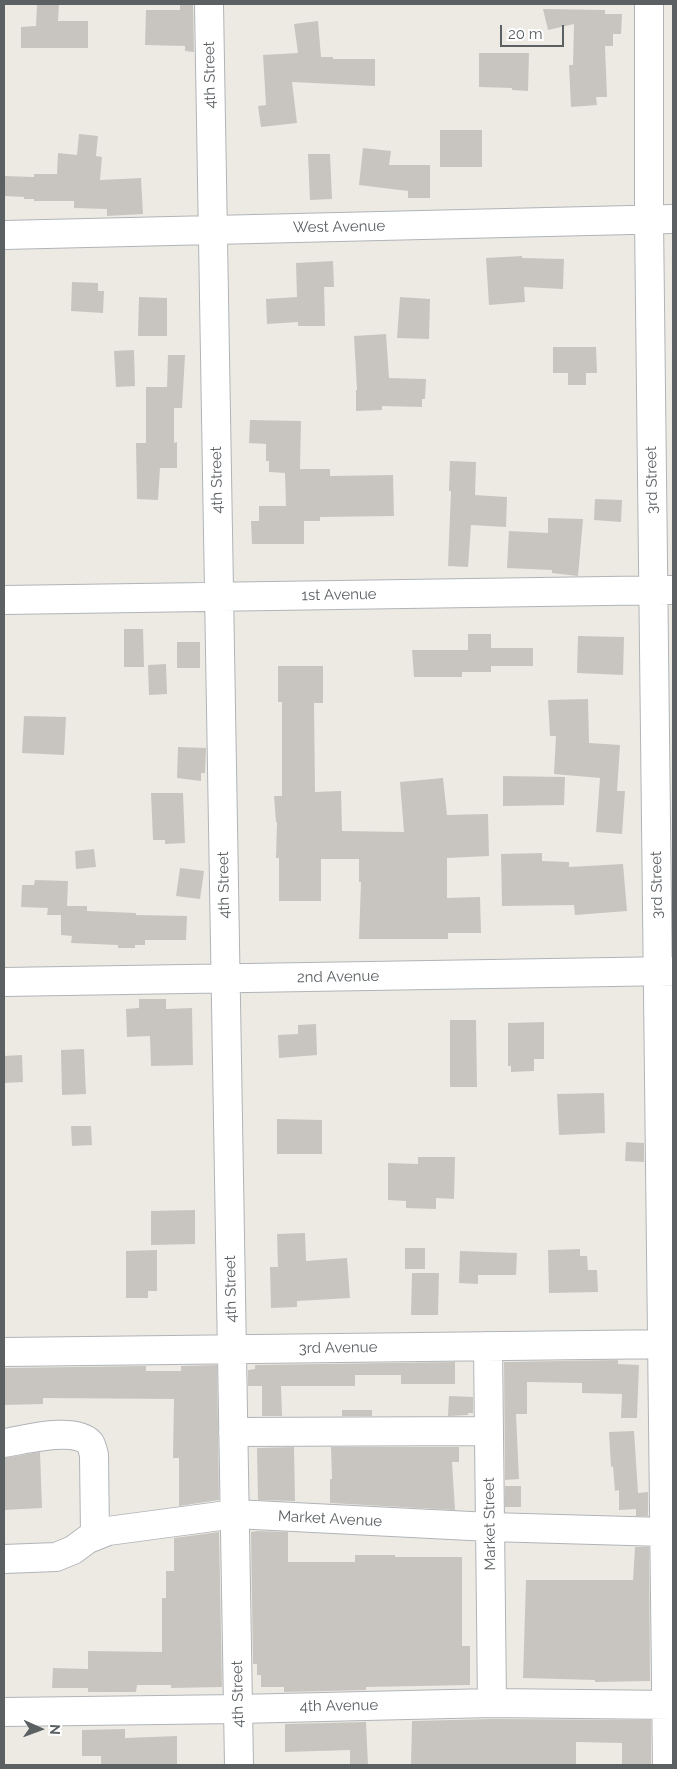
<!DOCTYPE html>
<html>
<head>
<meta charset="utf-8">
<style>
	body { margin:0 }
	#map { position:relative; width:677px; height:1769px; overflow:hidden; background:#edeae3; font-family:Raleway,sans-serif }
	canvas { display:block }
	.frame { position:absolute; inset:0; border:5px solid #5b6063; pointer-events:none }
	.north { position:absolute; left:15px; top:1704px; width:50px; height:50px; -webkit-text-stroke:4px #fff; paint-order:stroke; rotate:92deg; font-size:14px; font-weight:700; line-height:20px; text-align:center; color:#5b6063 }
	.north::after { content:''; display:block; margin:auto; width:18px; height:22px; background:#5b6063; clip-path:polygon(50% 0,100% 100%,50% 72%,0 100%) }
	.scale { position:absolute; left:500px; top:25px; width:64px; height:22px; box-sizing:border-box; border:2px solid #5b6063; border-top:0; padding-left:6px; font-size:15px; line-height:18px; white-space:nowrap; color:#5b6063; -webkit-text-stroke:4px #fff; paint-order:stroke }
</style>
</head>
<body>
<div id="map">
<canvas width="677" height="1769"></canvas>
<div class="frame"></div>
<div class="north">N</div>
<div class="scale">20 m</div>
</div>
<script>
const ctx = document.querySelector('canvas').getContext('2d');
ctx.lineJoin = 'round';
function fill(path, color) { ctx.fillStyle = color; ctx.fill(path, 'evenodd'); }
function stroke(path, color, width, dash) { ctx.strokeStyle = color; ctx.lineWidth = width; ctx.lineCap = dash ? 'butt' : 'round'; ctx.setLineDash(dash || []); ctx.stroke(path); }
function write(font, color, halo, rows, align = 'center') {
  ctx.font = font + ' Raleway,sans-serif'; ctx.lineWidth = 5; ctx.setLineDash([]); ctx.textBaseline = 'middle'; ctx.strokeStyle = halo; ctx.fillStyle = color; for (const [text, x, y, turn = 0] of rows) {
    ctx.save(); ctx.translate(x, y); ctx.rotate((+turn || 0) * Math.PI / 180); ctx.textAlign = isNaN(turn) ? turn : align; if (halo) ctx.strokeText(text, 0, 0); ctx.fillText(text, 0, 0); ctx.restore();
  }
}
fill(new Path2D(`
	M 37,4 L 59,4 L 58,21 L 88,21 L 88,48 L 21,48 L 21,27 L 36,26 Z
	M 180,4 L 193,4 L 194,52 L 185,51 L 185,46 L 145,45 L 146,10 L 180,10 Z
	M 543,9 L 605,10 L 605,14 L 622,14 L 621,34 L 613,34 L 613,46 L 605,46 L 607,97 L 596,97 L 597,105 L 571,107 L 569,65 L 573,65 L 574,24 L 548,30 Z
	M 318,21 L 321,57 L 333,57 L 333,59 L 375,59 L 375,86 L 292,82 L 297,123 L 261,127 L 258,106 L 266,105 L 263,55 L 298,53 L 294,24 Z
	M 479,53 L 529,53 L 528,91 L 512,90 L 512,88 L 479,87 Z
	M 440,130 L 482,130 L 482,167 L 440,167 Z
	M 79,134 L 98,136 L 96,156 L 102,157 L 100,180 L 141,178 L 143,214 L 107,216 L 107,209 L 74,208 L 74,201 L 34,201 L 34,199 L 24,199 L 24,197 L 4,196 L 4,176 L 34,177 L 34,174 L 57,174 L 58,153 L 77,155 Z
	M 363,148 L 391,151 L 389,165 L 430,165 L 430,198 L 408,198 L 408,191 L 359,185 Z
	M 308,154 L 330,154 L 332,199 L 310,200 Z
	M 522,256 L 522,258 L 564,259 L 563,289 L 524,287 L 525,302 L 489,305 L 486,258 Z
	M 333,261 L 334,287 L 324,287 L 325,326 L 298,326 L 298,322 L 267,324 L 266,299 L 297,297 L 296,263 Z
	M 72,282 L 98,283 L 98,291 L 104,291 L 103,313 L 71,311 Z
	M 139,297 L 167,298 L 167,336 L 138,336 Z
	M 400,297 L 430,299 L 429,339 L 397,338 Z
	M 386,334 L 389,378 L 426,379 L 425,399 L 422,399 L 422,407 L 382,406 L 382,410 L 356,411 L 356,390 L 357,390 L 354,336 Z
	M 553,347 L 596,347 L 597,373 L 586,373 L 586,385 L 568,385 L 568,373 L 553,373 Z
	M 134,350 L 135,386 L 116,387 L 114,351 Z
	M 168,355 L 185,355 L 182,408 L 174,408 L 174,443 L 177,442 L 177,468 L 160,468 L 158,500 L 137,499 L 136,443 L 146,443 L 146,387 L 167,387 Z
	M 250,420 L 301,421 L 300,469 L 330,469 L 330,476 L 393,475 L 394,516 L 320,517 L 320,521 L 304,521 L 304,544 L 252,544 L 251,521 L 259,521 L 259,506 L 286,506 L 285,473 L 269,472 L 269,461 L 266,461 L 266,444 L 249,443 Z
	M 450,461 L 476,462 L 475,495 L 507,497 L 506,527 L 471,525 L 468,567 L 448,566 L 451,491 L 449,491 Z
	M 595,499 L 622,500 L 621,522 L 594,520 Z
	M 548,518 L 583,519 L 578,576 L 552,573 L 552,570 L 507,568 L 509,531 L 548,533 Z
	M 124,629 L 143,629 L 144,667 L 124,667 Z
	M 468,634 L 491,634 L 491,648 L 533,648 L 533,666 L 491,666 L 491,672 L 462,672 L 462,677 L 414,677 L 412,650 L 468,650 Z
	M 578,636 L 624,637 L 623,675 L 577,673 Z
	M 177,642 L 200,642 L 200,668 L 177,668 Z
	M 166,664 L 167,694 L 149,695 L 148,665 Z
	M 278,666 L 323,666 L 323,703 L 314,703 L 315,792 L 341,791 L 342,831 L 404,832 L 400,782 L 443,778 L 447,815 L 488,814 L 489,856 L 447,858 L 447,898 L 480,897 L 481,933 L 448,933 L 448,939 L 359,939 L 361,882 L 359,882 L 359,859 L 321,859 L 321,901 L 279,901 L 279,858 L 276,858 L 277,822 L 276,822 L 274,796 L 282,796 L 282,702 L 278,702 Z
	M 588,699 L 589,743 L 620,745 L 617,791 L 625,791 L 622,834 L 596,832 L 600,778 L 554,774 L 556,736 L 550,736 L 548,700 Z
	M 24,716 L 66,717 L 64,755 L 22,753 Z
	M 178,747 L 206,748 L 205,773 L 201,773 L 201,781 L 177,778 Z
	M 503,776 L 565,777 L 564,805 L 503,806 Z
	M 151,793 L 183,793 L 185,843 L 165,844 L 165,840 L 153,840 Z
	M 94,849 L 96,867 L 76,869 L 75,851 Z
	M 542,853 L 542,861 L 569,862 L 569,867 L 623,864 L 627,911 L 575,915 L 574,905 L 502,906 L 501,854 Z
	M 180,868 L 204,871 L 200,899 L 176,896 Z
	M 35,880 L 68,881 L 67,906 L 87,906 L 87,911 L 136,913 L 136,915 L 187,916 L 186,940 L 145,940 L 145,945 L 135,945 L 135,948 L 118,948 L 118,945 L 71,943 L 72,936 L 61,935 L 61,915 L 47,915 L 48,908 L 21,907 L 22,885 L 34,885 Z
	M 139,999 L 166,999 L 166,1009 L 192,1008 L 193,1065 L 151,1066 L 150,1036 L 127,1037 L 126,1009 L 139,1008 Z
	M 450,1020 L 476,1020 L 477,1087 L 450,1087 Z
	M 544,1022 L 544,1059 L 534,1059 L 534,1071 L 511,1072 L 511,1066 L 508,1066 L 508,1023 Z
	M 316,1024 L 317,1055 L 279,1058 L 278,1035 L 298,1034 L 298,1025 Z
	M 84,1049 L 86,1094 L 62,1095 L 61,1050 Z
	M 22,1055 L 23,1082 L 4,1083 L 4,1056 Z
	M 604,1093 L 605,1133 L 559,1135 L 557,1094 Z
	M 277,1119 L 322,1120 L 322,1154 L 277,1154 Z
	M 71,1126 L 91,1126 L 92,1145 L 72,1146 Z
	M 626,1142 L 644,1143 L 644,1162 L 625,1161 Z
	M 418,1157 L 455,1157 L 454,1199 L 436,1198 L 436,1209 L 406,1208 L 406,1201 L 388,1200 L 388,1163 L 418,1164 Z
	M 195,1210 L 195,1244 L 151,1245 L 151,1211 Z
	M 305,1233 L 306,1261 L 347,1258 L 350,1298 L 297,1301 L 297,1307 L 271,1308 L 270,1267 L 278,1267 L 277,1234 Z
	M 405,1248 L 425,1248 L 425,1269 L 405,1269 Z
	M 580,1249 L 580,1256 L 587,1256 L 588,1270 L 597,1270 L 598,1292 L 549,1293 L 548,1250 Z
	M 157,1250 L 157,1291 L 148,1291 L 148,1298 L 126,1298 L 126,1251 Z
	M 460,1251 L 517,1253 L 516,1275 L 478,1275 L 478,1284 L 459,1283 Z
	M 412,1273 L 439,1273 L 438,1315 L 411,1315 Z
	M 618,1360 L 618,1364 L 639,1365 L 637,1418 L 621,1418 L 622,1394 L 582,1393 L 582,1383 L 527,1382 L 527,1414 L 516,1414 L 519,1479 L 505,1480 L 504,1362 Z
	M 455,1362 L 455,1384 L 401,1384 L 401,1375 L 355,1375 L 355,1386 L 281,1386 L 282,1416 L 262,1416 L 262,1386 L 248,1386 L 248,1370 L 255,1369 L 255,1365 Z
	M 217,1365 L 219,1500 L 179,1506 L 179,1458 L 173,1458 L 174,1399 L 43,1398 L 43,1404 L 4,1405 L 4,1368 L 146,1366 L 146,1371 L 181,1371 L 181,1366 Z
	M 449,1396 L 473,1397 L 473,1413 L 468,1413 L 468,1415 L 448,1416 Z
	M 342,1410 L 372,1410 L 372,1416 L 342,1416 Z
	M 634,1431 L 638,1493 L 648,1492 L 648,1516 L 636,1516 L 636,1509 L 619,1510 L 619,1490 L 615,1491 L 613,1466 L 611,1467 L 609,1432 Z
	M 294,1447 L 295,1501 L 258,1500 L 257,1448 Z
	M 331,1447 L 459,1447 L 459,1462 L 452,1462 L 455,1510 L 330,1503 L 330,1479 L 332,1479 Z
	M 40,1452 L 42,1508 L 4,1510 L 4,1458 Z
	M 505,1486 L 521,1486 L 521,1507 L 505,1507 Z
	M 257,1531 L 288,1532 L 288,1562 L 355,1562 L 355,1555 L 395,1555 L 395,1557 L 462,1557 L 462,1646 L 470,1646 L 470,1685 L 366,1687 L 366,1690 L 284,1692 L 284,1687 L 261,1687 L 261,1675 L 257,1675 L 257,1664 L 253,1664 L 251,1532 Z
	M 219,1532 L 222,1687 L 171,1688 L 171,1685 L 137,1685 L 136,1692 L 88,1692 L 88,1688 L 52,1688 L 53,1668 L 88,1669 L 88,1651 L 162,1652 L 162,1598 L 166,1598 L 166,1571 L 174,1571 L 174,1538 Z
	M 635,1547 L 649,1547 L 650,1681 L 595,1682 L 595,1680 L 523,1678 L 526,1580 L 633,1580 Z
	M 492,1719 L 651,1720 L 651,1765 L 622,1765 L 622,1743 L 576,1742 L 576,1765 L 411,1765 L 412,1721 Z
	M 366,1722 L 368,1765 L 350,1765 L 350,1750 L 285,1752 L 285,1724 Z
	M 125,1729 L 125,1738 L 177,1736 L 177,1765 L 101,1765 L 101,1756 L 82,1756 L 82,1730 Z`), '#c8c5c0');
const minor = new Path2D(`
	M 209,4 L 239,1765
	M 649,4 L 649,219 L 667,1765
	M 4,235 L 673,219
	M 4,600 L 673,590
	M 4,982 L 673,971
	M 488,1346 L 492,1703
	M 4,1352 L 673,1344
	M 233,1432 L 489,1431
	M 4,1443 C 24,1440 74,1426 90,1443 C 92,1446 93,1451 94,1455 L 95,1536
	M 4,1559 L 56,1557 L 73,1550 L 88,1539 L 108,1531 L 235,1514 L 490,1527 L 664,1532
	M 4,1712 L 238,1709 L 492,1703 L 673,1705`);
stroke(minor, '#b0b4b8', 30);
stroke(minor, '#fff', 28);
write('15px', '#5b6063', '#fff', [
	["4th Street",210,75,-91],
	["West Avenue",339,227,-1],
	["4th Street",217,480,-91],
	["3rd Street",652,480,-91],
	["1st Avenue",339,595,-1],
	["4th Street",224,885,-91],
	["3rd Street",657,885,-91],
	["2nd Avenue",338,977,-1],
	["4th Street",231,1289,-91],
	["3rd Avenue",338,1348,-1],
	["Market Avenue",330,1519,3],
	["Market Street",490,1524,-91],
	["4th Street",238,1694,-91],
	["4th Avenue",339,1706,-1]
]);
</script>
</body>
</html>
